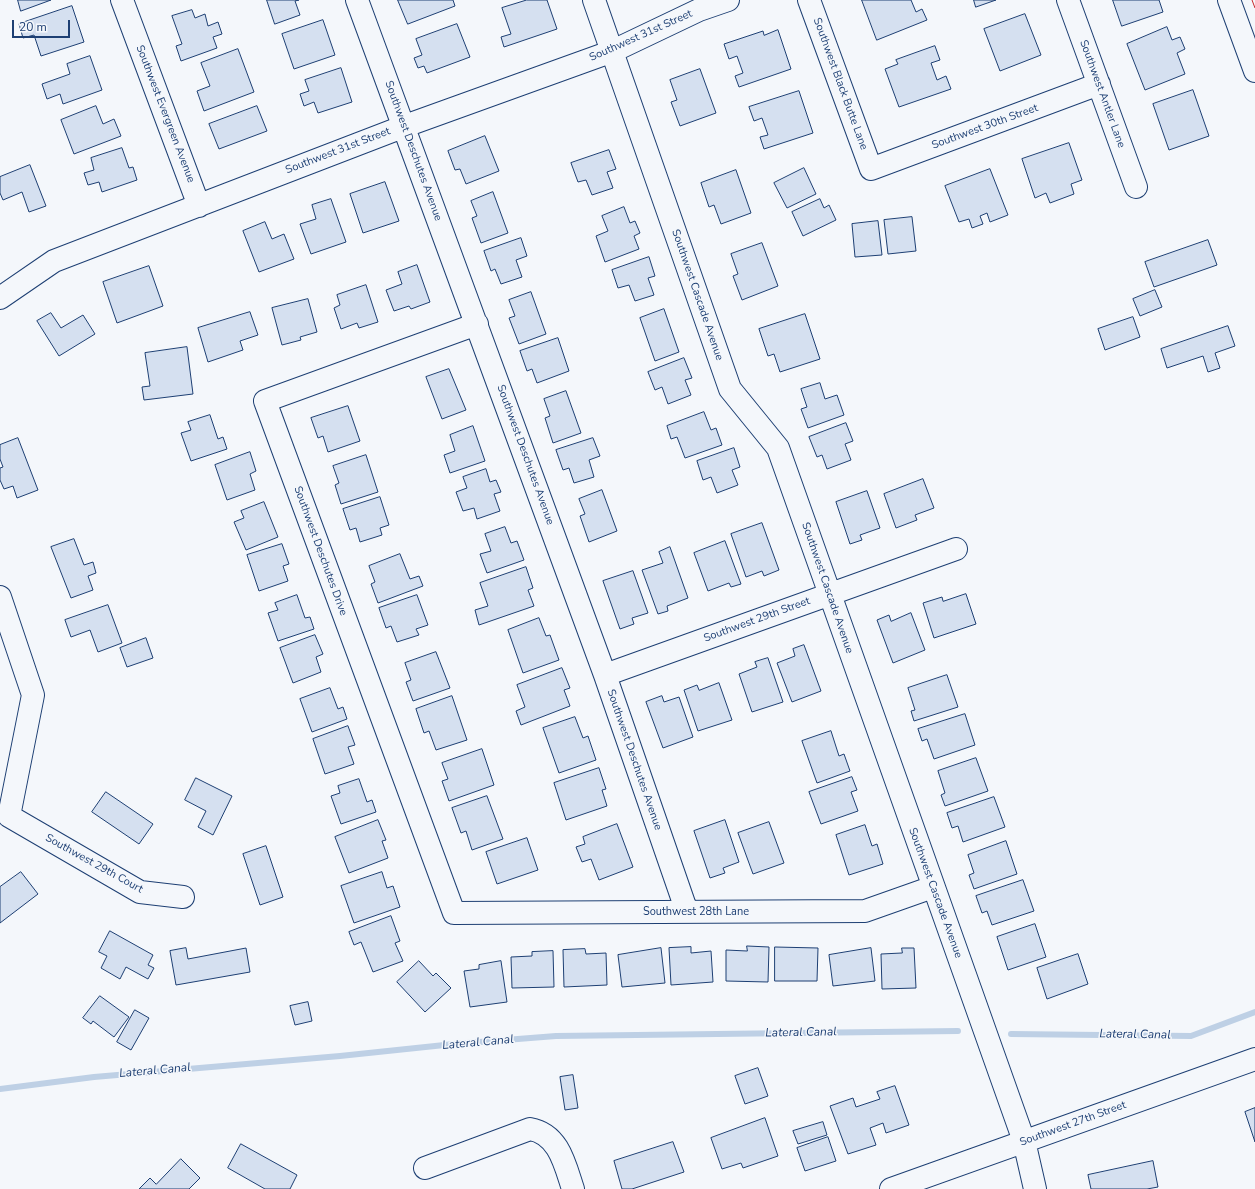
<!DOCTYPE html>
<html>
<head>
<meta charset="utf-8">
<style>
	body { margin:0 }
	#map { position:relative; width:1255px; height:1189px; overflow:hidden; background:#f4f7fb; font-family:"Nunito Sans",sans-serif }
	canvas { display:block }
	.scale { position:absolute; left:12px; top:20px; width:58px; height:18px; box-sizing:border-box; border:2px solid #1d3f73; border-top:0; padding-left:5px; font-size:12px; line-height:14px; white-space:nowrap; color:#1d3f73; -webkit-text-stroke:3px #f4f7fb; paint-order:stroke }
</style>
</head>
<body>
<div id="map">
<canvas width="1255" height="1189"></canvas>
<div class="scale">20 m</div>
</div>
<script>
const ctx = document.querySelector('canvas').getContext('2d');
ctx.lineJoin = 'round';
function stroke(path, color, width, dash) { ctx.strokeStyle = color; ctx.lineWidth = width; ctx.lineCap = dash ? 'butt' : 'round'; ctx.setLineDash(dash || []); ctx.stroke(path); }
function fill(path, color) { ctx.fillStyle = color; ctx.fill(path, 'evenodd'); }
function write(font, color, halo, rows, align = 'center') {
  ctx.font = font + ' "Nunito Sans",sans-serif'; ctx.lineWidth = 3; ctx.setLineDash([]); ctx.textBaseline = 'middle'; ctx.strokeStyle = halo; ctx.fillStyle = color; for (const [text, x, y, turn = 0] of rows) {
    ctx.save(); ctx.translate(x, y); ctx.rotate((+turn || 0) * Math.PI / 180); ctx.textAlign = isNaN(turn) ? turn : align; if (halo) ctx.strokeText(text, 0, 0); ctx.fillText(text, 0, 0); ctx.restore();
  }
}
stroke(new Path2D(`
	M 1011,1034 L 1191,1036 L 1255,1012
	M 0,1089 L 94,1077 L 340,1056 L 454,1044 L 556,1036 L 958,1031`), '#bed0e5', 6);
const building = new Path2D(`
	M 18,0 L 51,0 L 21,11 Z
	M 267,0 L 299,0 L 295,1 L 300,15 L 275,24 Z
	M 398,0 L 453,0 L 455,6 L 408,24 Z
	M 527,0 L 547,0 L 557,29 L 504,47 L 501,37 L 511,34 L 502,8 Z
	M 862,0 L 911,0 L 916,12 L 922,9 L 927,20 L 877,40 Z
	M 974,0 L 996,0 L 976,7 Z
	M 1113,0 L 1159,0 L 1163,12 L 1122,26 Z
	M 72,6 L 84,42 L 41,56 L 34,35 L 23,38 L 19,24 Z
	M 192,10 L 195,18 L 205,14 L 208,26 L 218,22 L 222,34 L 213,37 L 217,48 L 181,61 L 176,46 L 182,44 L 172,16 Z
	M 1025,14 L 1041,55 L 1000,71 L 984,29 Z
	M 323,20 L 335,55 L 294,69 L 282,34 Z
	M 457,24 L 470,57 L 427,73 L 424,66 L 418,68 L 414,58 L 422,55 L 416,39 Z
	M 1167,27 L 1172,40 L 1180,37 L 1185,49 L 1177,53 L 1185,74 L 1145,90 L 1127,44 Z
	M 778,30 L 791,69 L 739,87 L 735,76 L 743,73 L 737,56 L 729,59 L 724,44 L 763,31 L 764,35 Z
	M 935,46 L 940,60 L 931,63 L 937,80 L 946,76 L 951,89 L 899,107 L 885,69 L 898,64 L 896,60 Z
	M 238,49 L 254,92 L 204,111 L 197,91 L 210,86 L 201,63 Z
	M 90,56 L 102,90 L 63,104 L 60,94 L 47,99 L 42,84 L 70,74 L 67,64 Z
	M 341,68 L 352,102 L 318,113 L 314,102 L 304,106 L 300,94 L 309,91 L 305,80 Z
	M 700,69 L 716,113 L 680,126 L 671,102 L 677,100 L 670,80 Z
	M 1193,90 L 1209,136 L 1169,150 L 1153,104 Z
	M 799,91 L 813,133 L 764,149 L 760,137 L 768,135 L 762,118 L 754,121 L 749,107 Z
	M 96,106 L 103,124 L 114,119 L 121,136 L 74,154 L 61,120 Z
	M 257,106 L 267,131 L 219,149 L 209,124 Z
	M 485,136 L 499,171 L 466,184 L 460,169 L 455,170 L 448,151 Z
	M 1069,143 L 1082,180 L 1071,184 L 1074,194 L 1050,203 L 1046,193 L 1035,198 L 1022,159 Z
	M 122,148 L 129,168 L 133,167 L 137,180 L 102,192 L 99,182 L 88,185 L 84,173 L 94,170 L 91,158 Z
	M 609,150 L 616,169 L 607,172 L 613,188 L 592,195 L 586,180 L 578,182 L 571,163 Z
	M 30,165 L 46,206 L 29,212 L 22,192 L 3,200 L 0,193 L 0,177 Z
	M 804,168 L 816,194 L 787,208 L 774,183 Z
	M 990,169 L 1008,215 L 990,222 L 987,213 L 980,216 L 983,224 L 972,228 L 969,219 L 959,222 L 945,186 Z
	M 736,170 L 751,213 L 721,224 L 714,205 L 709,207 L 701,183 Z
	M 385,182 L 399,221 L 363,233 L 350,194 Z
	M 493,192 L 508,233 L 481,243 L 472,218 L 477,216 L 471,201 Z
	M 331,199 L 346,242 L 311,254 L 300,224 L 316,219 L 312,205 Z
	M 820,199 L 824,208 L 829,205 L 836,220 L 803,236 L 792,212 Z
	M 624,207 L 630,223 L 635,221 L 640,233 L 634,236 L 639,249 L 605,262 L 596,236 L 608,231 L 602,216 Z
	M 912,217 L 916,251 L 888,254 L 884,220 Z
	M 878,221 L 882,255 L 855,257 L 852,224 Z
	M 265,222 L 272,239 L 284,234 L 294,259 L 259,272 L 243,231 Z
	M 521,238 L 527,256 L 516,260 L 522,277 L 501,284 L 495,269 L 491,271 L 484,251 Z
	M 1208,240 L 1217,265 L 1154,287 L 1145,262 Z
	M 762,243 L 778,286 L 742,300 L 733,276 L 738,274 L 731,254 Z
	M 649,257 L 655,276 L 648,278 L 654,295 L 635,301 L 629,285 L 618,288 L 612,270 Z
	M 417,265 L 430,302 L 411,309 L 409,306 L 394,311 L 386,290 L 402,284 L 398,272 Z
	M 149,266 L 163,306 L 117,323 L 103,282 Z
	M 366,285 L 378,322 L 359,328 L 357,323 L 341,329 L 334,308 L 340,305 L 337,295 Z
	M 1155,290 L 1162,307 L 1140,316 L 1133,299 Z
	M 531,292 L 546,334 L 519,344 L 509,318 L 515,316 L 509,300 Z
	M 308,299 L 317,332 L 300,337 L 301,340 L 282,345 L 272,308 Z
	M 664,309 L 679,352 L 655,361 L 640,318 Z
	M 250,312 L 258,335 L 240,341 L 243,350 L 208,362 L 198,328 Z
	M 51,313 L 61,328 L 83,315 L 95,334 L 59,356 L 37,321 Z
	M 805,314 L 820,359 L 780,372 L 774,354 L 768,356 L 759,329 Z
	M 1133,317 L 1140,337 L 1105,350 L 1098,329 Z
	M 1228,326 L 1235,346 L 1215,353 L 1220,368 L 1208,372 L 1203,356 L 1167,368 L 1161,349 Z
	M 558,338 L 569,371 L 537,383 L 532,369 L 527,371 L 520,351 Z
	M 187,347 L 193,394 L 144,400 L 142,387 L 150,386 L 145,353 Z
	M 684,358 L 692,378 L 685,380 L 691,395 L 668,404 L 662,387 L 655,390 L 648,372 Z
	M 449,369 L 466,410 L 442,419 L 426,377 Z
	M 820,383 L 825,399 L 837,395 L 844,415 L 808,428 L 801,409 L 807,407 L 801,389 Z
	M 566,391 L 581,433 L 553,443 L 545,418 L 550,416 L 544,399 Z
	M 348,406 L 360,441 L 328,452 L 323,436 L 318,438 L 311,418 Z
	M 704,412 L 711,430 L 716,428 L 722,445 L 685,458 L 677,437 L 671,439 L 667,426 Z
	M 210,415 L 218,439 L 223,437 L 227,449 L 191,461 L 181,433 L 191,430 L 188,422 Z
	M 846,423 L 853,441 L 845,444 L 851,460 L 827,469 L 822,455 L 817,457 L 809,437 Z
	M 473,426 L 485,461 L 450,473 L 444,455 L 455,451 L 450,435 Z
	M 18,438 L 38,490 L 17,498 L 13,486 L 4,489 L 0,480 L 0,468 L 3,467 L 0,459 L 0,445 Z
	M 593,438 L 600,456 L 589,460 L 594,477 L 574,483 L 569,468 L 563,470 L 556,450 Z
	M 734,448 L 740,467 L 732,470 L 738,485 L 717,493 L 711,477 L 703,480 L 697,461 Z
	M 250,452 L 256,471 L 250,474 L 255,490 L 227,500 L 215,465 Z
	M 366,455 L 378,492 L 341,504 L 335,485 L 339,483 L 333,466 Z
	M 486,469 L 490,482 L 496,480 L 501,492 L 494,494 L 500,511 L 477,519 L 474,508 L 463,511 L 456,492 L 467,488 L 463,477 Z
	M 923,479 L 934,508 L 915,515 L 917,520 L 896,528 L 884,494 Z
	M 602,490 L 617,531 L 589,542 L 580,516 L 585,514 L 579,499 Z
	M 867,491 L 880,528 L 860,535 L 862,540 L 850,544 L 836,502 Z
	M 380,497 L 389,525 L 380,528 L 382,535 L 360,542 L 356,528 L 350,530 L 343,509 Z
	M 264,502 L 278,537 L 246,550 L 234,522 L 244,518 L 241,511 Z
	M 762,523 L 779,570 L 764,576 L 762,571 L 746,577 L 731,534 Z
	M 505,527 L 511,543 L 517,541 L 524,560 L 487,573 L 480,554 L 491,551 L 485,534 Z
	M 74,539 L 84,565 L 93,562 L 96,573 L 88,576 L 93,590 L 71,598 L 51,547 Z
	M 725,541 L 741,584 L 731,587 L 729,583 L 708,591 L 694,553 Z
	M 282,544 L 289,564 L 283,566 L 288,581 L 259,591 L 247,555 Z
	M 670,547 L 688,598 L 667,606 L 668,611 L 658,614 L 642,570 L 663,563 L 659,552 Z
	M 400,554 L 410,579 L 419,576 L 423,586 L 378,603 L 371,584 L 375,582 L 369,566 Z
	M 526,567 L 533,588 L 528,590 L 534,606 L 479,625 L 475,610 L 488,606 L 480,583 Z
	M 633,571 L 648,613 L 632,618 L 634,624 L 620,629 L 603,581 Z
	M 966,594 L 976,624 L 934,638 L 923,603 L 942,597 L 943,601 Z
	M 297,595 L 305,618 L 310,617 L 314,629 L 278,641 L 268,613 L 278,610 L 275,603 Z
	M 417,595 L 428,625 L 416,629 L 419,635 L 397,642 L 391,626 L 386,628 L 379,608 Z
	M 108,605 L 122,643 L 98,652 L 90,630 L 71,637 L 65,620 Z
	M 911,613 L 925,650 L 893,663 L 877,620 L 889,615 L 891,621 Z
	M 539,618 L 546,636 L 550,635 L 559,660 L 523,673 L 508,630 Z
	M 315,635 L 323,654 L 316,657 L 321,672 L 293,683 L 280,648 Z
	M 146,638 L 153,658 L 127,667 L 120,648 Z
	M 804,645 L 821,691 L 792,702 L 777,663 L 795,656 L 793,649 Z
	M 436,652 L 450,688 L 413,701 L 406,682 L 411,680 L 405,663 Z
	M 768,658 L 783,702 L 752,712 L 739,674 L 757,667 L 755,662 Z
	M 562,668 L 570,688 L 564,690 L 570,706 L 521,725 L 516,711 L 525,707 L 517,685 Z
	M 947,675 L 958,707 L 914,721 L 911,711 L 915,710 L 908,688 Z
	M 719,683 L 732,720 L 698,731 L 684,690 L 697,685 L 699,690 Z
	M 330,688 L 338,709 L 343,707 L 347,719 L 312,732 L 300,699 Z
	M 452,696 L 467,740 L 436,750 L 429,731 L 424,733 L 416,709 Z
	M 662,696 L 664,702 L 679,697 L 693,737 L 663,748 L 646,702 Z
	M 965,714 L 975,745 L 934,759 L 927,739 L 922,741 L 918,729 Z
	M 575,717 L 583,738 L 588,736 L 596,760 L 559,773 L 543,728 Z
	M 348,726 L 355,745 L 348,747 L 354,764 L 325,774 L 313,739 Z
	M 831,731 L 839,756 L 844,754 L 850,771 L 817,783 L 802,741 Z
	M 482,749 L 494,785 L 449,801 L 442,781 L 448,779 L 442,763 Z
	M 976,758 L 988,791 L 945,806 L 941,795 L 945,793 L 938,771 Z
	M 599,768 L 606,789 L 602,790 L 607,806 L 566,820 L 554,783 Z
	M 852,777 L 857,790 L 851,792 L 858,811 L 821,824 L 809,792 Z
	M 196,778 L 232,796 L 213,835 L 198,827 L 206,811 L 185,800 Z
	M 359,779 L 367,802 L 372,800 L 376,812 L 341,824 L 331,796 L 340,793 L 338,786 Z
	M 106,792 L 153,824 L 139,844 L 92,812 Z
	M 487,796 L 503,839 L 472,850 L 466,831 L 461,833 L 452,808 Z
	M 994,797 L 1005,827 L 963,842 L 958,826 L 952,828 L 947,813 Z
	M 378,820 L 386,840 L 382,841 L 388,858 L 349,873 L 335,837 Z
	M 725,820 L 739,862 L 723,868 L 725,873 L 710,878 L 694,831 Z
	M 769,822 L 784,863 L 753,874 L 738,833 Z
	M 617,824 L 633,867 L 599,880 L 591,859 L 582,862 L 576,847 L 585,844 L 583,837 Z
	M 865,825 L 872,846 L 877,844 L 883,864 L 849,875 L 836,835 Z
	M 527,838 L 538,870 L 497,884 L 486,852 Z
	M 1006,841 L 1017,874 L 974,889 L 969,875 L 974,873 L 968,855 Z
	M 266,846 L 283,897 L 260,905 L 243,854 Z
	M 21,872 L 38,894 L 0,923 L 0,887 Z
	M 382,872 L 387,888 L 393,886 L 400,907 L 354,923 L 341,886 Z
	M 1023,880 L 1034,911 L 992,925 L 987,911 L 982,913 L 976,896 Z
	M 391,916 L 400,941 L 395,943 L 403,961 L 373,972 L 361,942 L 354,945 L 349,932 Z
	M 1035,924 L 1046,957 L 1008,970 L 997,937 Z
	M 110,931 L 153,955 L 148,965 L 154,968 L 148,979 L 126,967 L 120,979 L 101,968 L 107,956 L 99,952 Z
	M 747,946 L 769,947 L 768,982 L 726,981 L 726,950 L 747,951 Z
	M 691,947 L 691,953 L 711,951 L 713,982 L 671,985 L 669,948 Z
	M 775,947 L 818,948 L 817,981 L 775,981 Z
	M 186,948 L 188,959 L 246,948 L 250,972 L 176,985 L 170,951 Z
	M 661,948 L 665,983 L 622,987 L 618,955 Z
	M 871,948 L 875,981 L 833,986 L 829,955 Z
	M 902,948 L 914,948 L 916,988 L 882,989 L 881,954 L 902,953 Z
	M 585,949 L 586,954 L 606,953 L 607,985 L 564,987 L 563,950 Z
	M 553,951 L 554,987 L 512,988 L 511,957 L 532,956 L 532,952 Z
	M 1078,954 L 1088,984 L 1047,999 L 1037,968 Z
	M 419,961 L 433,976 L 436,973 L 451,988 L 425,1012 L 397,982 Z
	M 501,961 L 507,1002 L 470,1007 L 464,971 L 479,969 L 479,965 Z
	M 100,996 L 129,1017 L 114,1037 L 93,1021 L 91,1024 L 83,1018 Z
	M 308,1002 L 312,1021 L 295,1025 L 290,1006 Z
	M 135,1010 L 149,1018 L 131,1050 L 117,1042 Z
	M 758,1068 L 768,1096 L 745,1104 L 735,1076 Z
	M 573,1075 L 578,1108 L 565,1110 L 560,1077 Z
	M 895,1086 L 909,1125 L 886,1133 L 883,1123 L 870,1128 L 876,1145 L 848,1154 L 830,1106 L 853,1098 L 856,1107 L 880,1099 L 877,1092 Z
	M 1255,1108 L 1255,1142 L 1245,1112 Z
	M 765,1118 L 778,1156 L 743,1168 L 741,1163 L 722,1169 L 711,1138 Z
	M 823,1122 L 827,1135 L 798,1144 L 793,1131 Z
	M 828,1137 L 836,1161 L 805,1171 L 797,1148 Z
	M 673,1142 L 684,1172 L 632,1189 L 622,1189 L 614,1161 Z
	M 241,1144 L 297,1175 L 290,1189 L 265,1189 L 228,1168 Z
	M 181,1159 L 200,1178 L 189,1189 L 139,1189 L 150,1178 L 156,1184 Z
	M 1153,1161 L 1158,1187 L 1147,1189 L 1091,1189 L 1088,1175 Z`);
fill(building, '#d5e0f0');
stroke(building, '#1d3f73', 1);
const minor = new Path2D(`
	M 122,0 L 199,206
	M 357,0 L 605,675 L 687,912
	M 594,0 L 730,389 L 778,448 L 1024,1141 L 1035,1189
	M 809,0 L 871,169 L 1099,84
	M 1068,0 L 1136,187
	M 1229,0 L 1255,71
	M 0,298 L 54,261 L 405,126 L 613,51 L 699,10 L 728,0
	M 477,324 L 265,401 L 454,913 L 865,911 L 933,887
	M 0,597 L 33,695 L 9,816
	M 605,675 L 956,549
	M 9,816 L 140,892 L 183,897
	M 425,1168 L 530,1129 C 559,1134 565,1165 573,1189
	M 891,1189 L 1255,1059`);
stroke(minor, '#1d3f73', 24);
stroke(minor, '#f4f7fb', 22);
stroke(new Path2D(`
	M 1252,0 L 1255,8`), '#c62828', 1, [14, 3, 2, 3]);
write('11px', '#1d3f73', '#f4f7fb', [
	["Southwest 31st Street",641,36,-24],
	["Southwest Black Butte Lane",840,84,70],
	["Southwest Antler Lane",1102,94,70],
	["Southwest Evergreen Avenue",165,114,69],
	["Southwest 30th Street",985,127,-20],
	["Southwest 31st Street",338,151,-21],
	["Southwest Deschutes Avenue",413,151,70],
	["Southwest Cascade Avenue",697,295,71],
	["Southwest Deschutes Avenue",525,455,70],
	["Southwest Deschutes Drive",320,551,70],
	["Southwest Cascade Avenue",827,588,71],
	["Southwest 29th Street",757,620,-20],
	["Southwest Deschutes Avenue",634,760,71],
	["Southwest 29th Court",94,864,29],
	["Southwest Cascade Avenue",935,893,70],
	["Southwest 28th Lane",696,912],
	["Southwest 27th Street",1073,1124,-20]
]);
write('italic 12px', '#1d3f73', '#f4f7fb', [
	["Lateral Canal",801,1033,-1],
	["Lateral Canal",1135,1035,1],
	["Lateral Canal",478,1043,-5],
	["Lateral Canal",155,1071,-5]
]);
</script>
</body>
</html>
